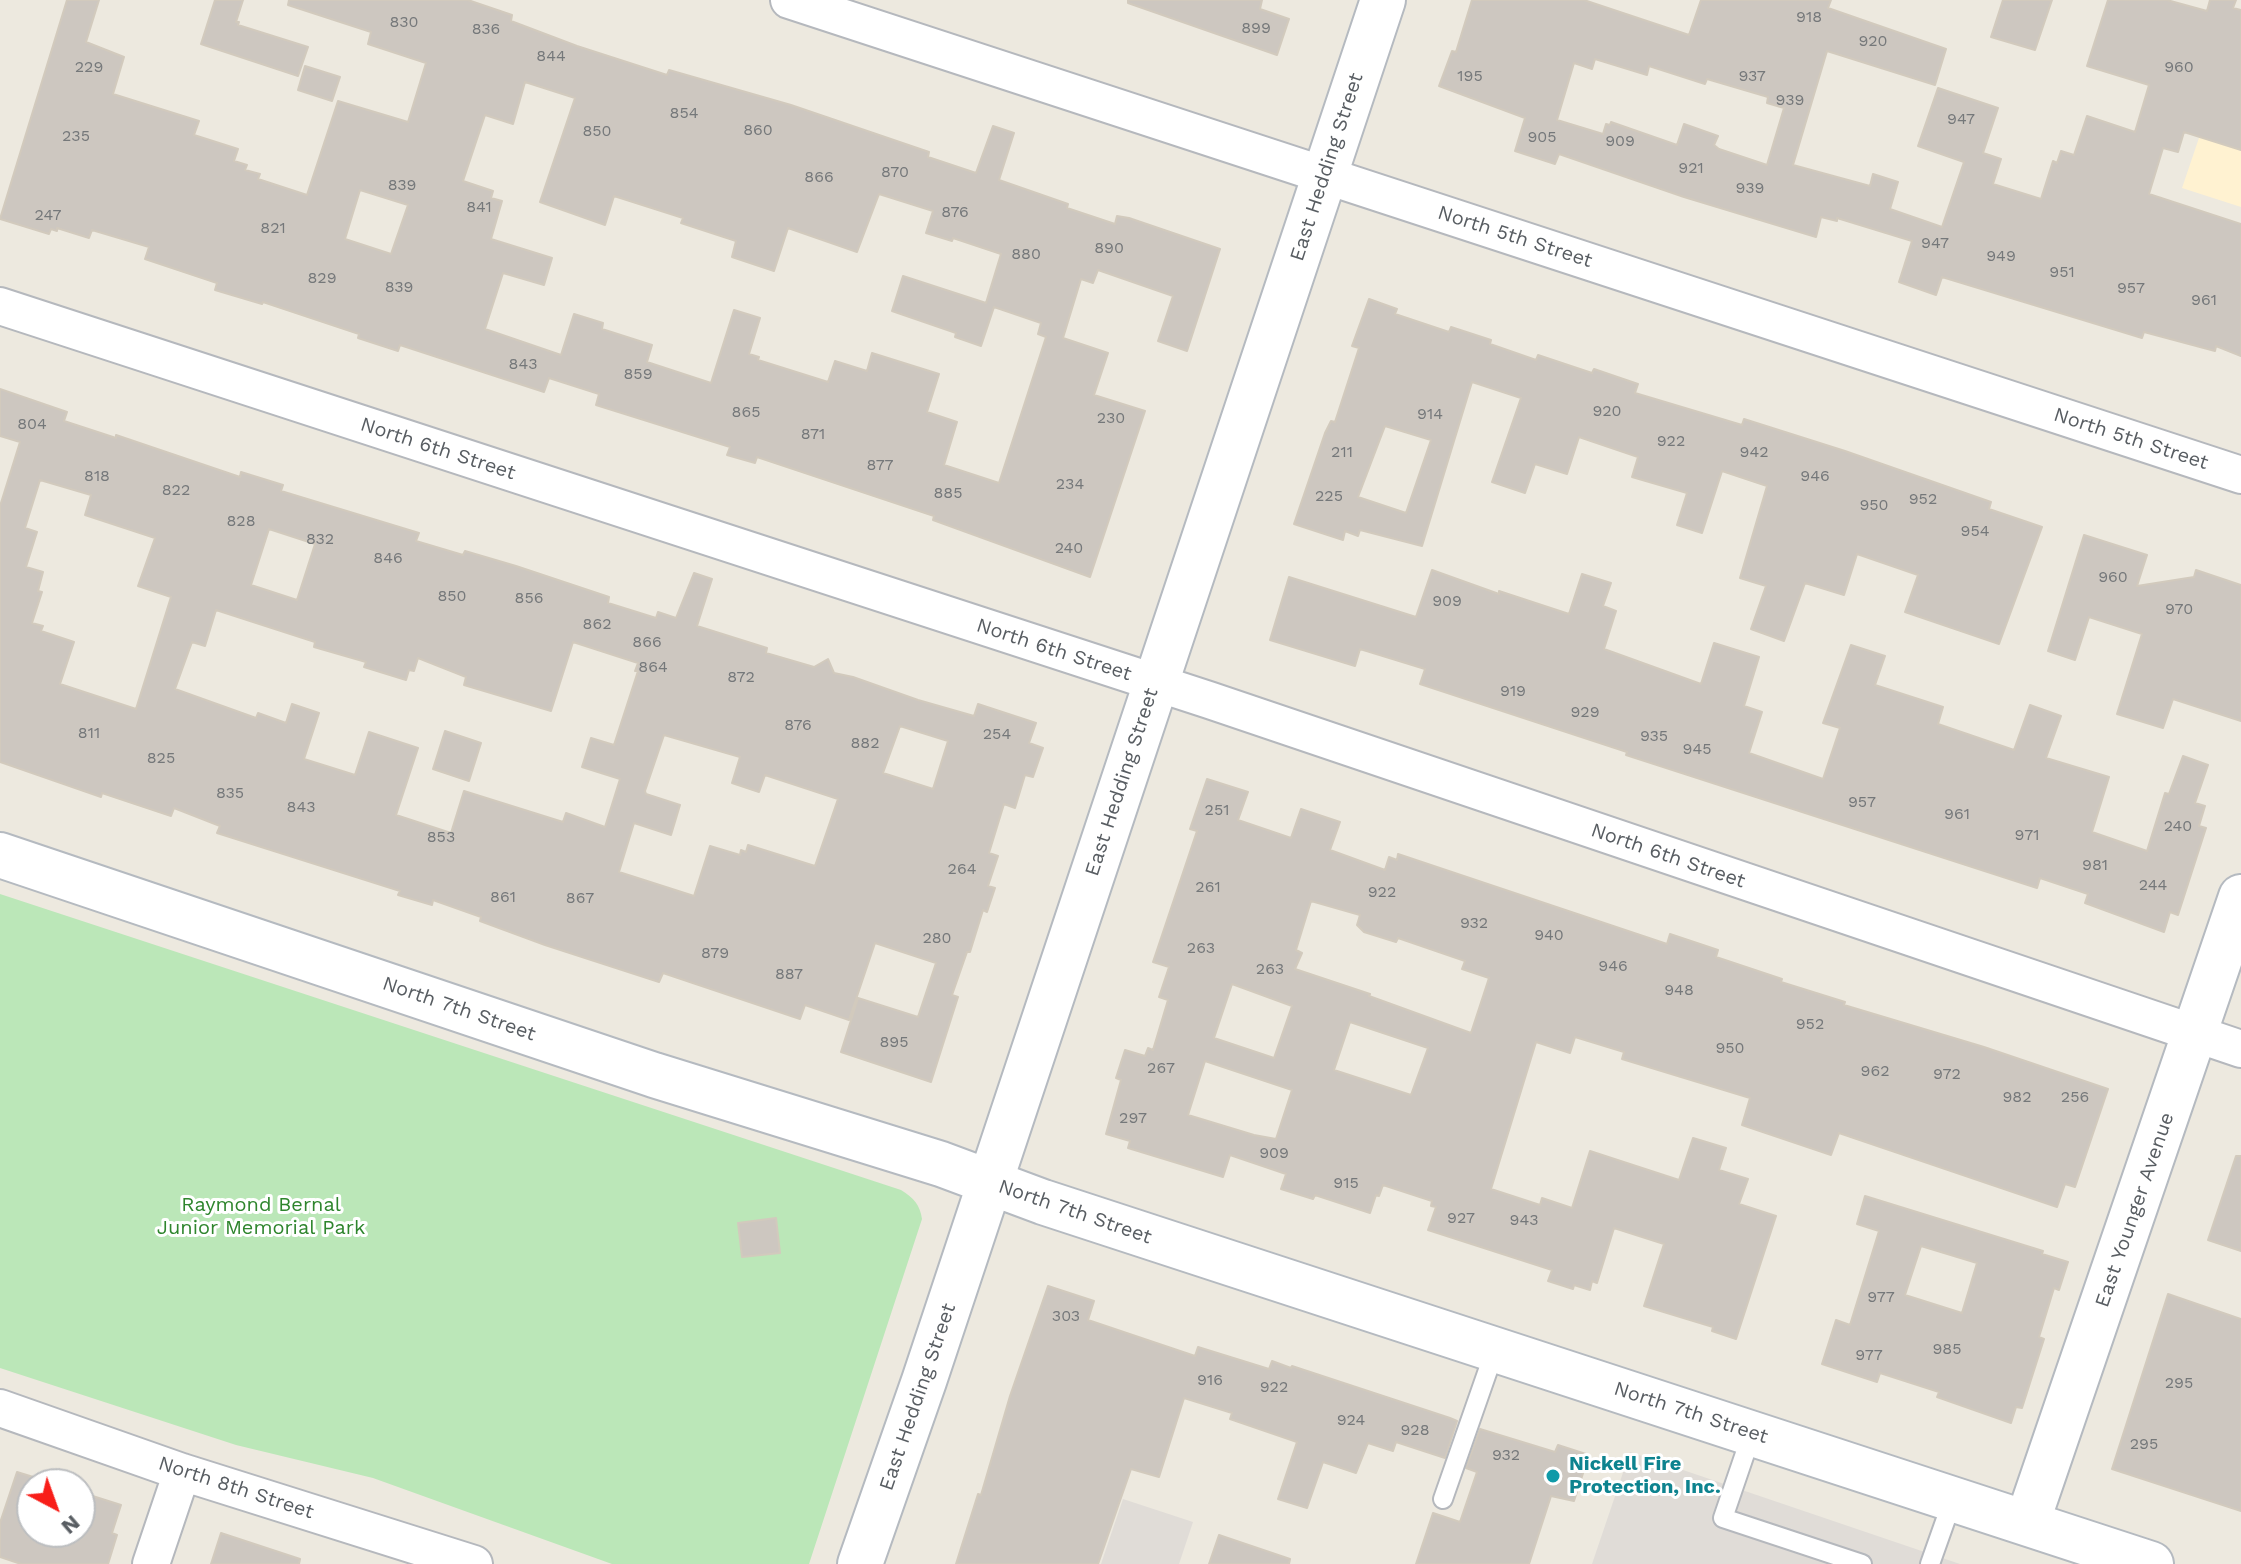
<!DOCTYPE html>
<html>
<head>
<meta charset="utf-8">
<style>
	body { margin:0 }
	#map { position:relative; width:2241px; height:1564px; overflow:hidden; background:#ede9df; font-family:"Work Sans",sans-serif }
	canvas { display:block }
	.north { position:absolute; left:16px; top:1468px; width:80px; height:80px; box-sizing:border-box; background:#fff; border:2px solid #bcbec0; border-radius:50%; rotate:139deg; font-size:22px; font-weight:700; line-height:32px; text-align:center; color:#585d62 }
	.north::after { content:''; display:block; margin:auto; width:28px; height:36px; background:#f81e19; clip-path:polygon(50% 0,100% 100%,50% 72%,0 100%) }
</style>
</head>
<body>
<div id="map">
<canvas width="2241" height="1564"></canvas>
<div class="north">N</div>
</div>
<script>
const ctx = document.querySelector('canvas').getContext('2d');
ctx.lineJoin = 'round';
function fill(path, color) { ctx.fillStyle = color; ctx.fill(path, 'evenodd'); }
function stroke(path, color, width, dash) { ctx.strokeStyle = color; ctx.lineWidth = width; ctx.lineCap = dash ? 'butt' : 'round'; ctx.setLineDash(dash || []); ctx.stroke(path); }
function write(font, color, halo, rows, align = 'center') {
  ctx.font = font + ' "Work Sans",sans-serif'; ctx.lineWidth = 6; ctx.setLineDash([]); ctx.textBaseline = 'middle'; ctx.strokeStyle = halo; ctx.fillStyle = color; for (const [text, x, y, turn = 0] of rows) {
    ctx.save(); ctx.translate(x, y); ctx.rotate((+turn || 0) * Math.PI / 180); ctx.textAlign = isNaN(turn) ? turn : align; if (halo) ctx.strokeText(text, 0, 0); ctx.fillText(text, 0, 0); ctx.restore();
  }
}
fill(new Path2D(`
	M 2241,14 L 2241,207 L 2182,188 Z`), '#fff2d1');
fill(new Path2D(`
	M 1630,1452 L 1960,1564 L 1592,1564 Z
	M 1123,1499 L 1193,1522 L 1179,1564 L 1101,1564 Z`), '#e0dcd7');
fill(new Path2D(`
	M 0,894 L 901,1190 C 914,1198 920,1205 922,1219 L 809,1564 L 612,1564 L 373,1478 L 236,1445 L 0,1368 Z`), '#bbe7b8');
const building = new Path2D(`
	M 67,0 L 99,0 L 86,42 L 124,57 L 113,94 L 199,121 L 194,135 L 238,149 L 234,161 L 247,165 L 245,170 L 260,174 L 258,179 L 307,195 L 338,101 L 408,122 L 426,63 L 368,44 L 371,32 L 288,5 L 289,0 L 468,0 L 512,15 L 511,21 L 577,46 L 667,75 L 669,70 L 791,105 L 929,152 L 928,157 L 976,173 L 993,126 L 1014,133 L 999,180 L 1068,204 L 1067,208 L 1115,224 L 1117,216 L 1129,218 L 1220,249 L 1187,351 L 1158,341 L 1173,296 L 1098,270 L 1093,283 L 1081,279 L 1063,338 L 1108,353 L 1094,395 L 1145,411 L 1090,577 L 933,520 L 934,516 L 757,457 L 755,463 L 727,455 L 730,447 L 596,405 L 599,394 L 549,378 L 544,392 L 400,345 L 398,351 L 358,338 L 359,334 L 263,302 L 262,304 L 215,290 L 217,283 L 145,259 L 149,247 L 92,230 L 89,238 L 57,228 L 57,231 L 51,229 L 49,234 L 0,219 ZM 525,82 L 575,98 L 540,202 L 605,225 L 614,196 L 683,218 L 681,223 L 736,241 L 732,257 L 774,271 L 788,228 L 857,252 L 879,194 L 933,211 L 926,233 L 952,241 L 953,238 L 1001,254 L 986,303 L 903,276 L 892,311 L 956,333 L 955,337 L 981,346 L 994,307 L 1041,323 L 1038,334 L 1046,337 L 999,483 L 944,465 L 957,422 L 927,412 L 939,374 L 872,353 L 867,371 L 835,361 L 828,382 L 758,360 L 759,357 L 749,354 L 760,318 L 734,310 L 711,383 L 647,362 L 652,345 L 602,329 L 603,323 L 574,314 L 561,355 L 485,329 L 503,273 L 544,285 L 552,258 L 491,239 L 502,201 L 491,198 L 493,191 L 463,181 L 485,115 L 513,124 ZM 360,190 L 408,205 L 391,254 L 345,239 Z
	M 215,0 L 243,0 L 236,22 L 239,22 L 238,25 L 308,47 L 298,76 L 201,44 Z
	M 1128,0 L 1262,0 L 1260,9 L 1289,19 L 1277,55 L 1128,3 Z
	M 1472,0 L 1584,0 L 1689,35 L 1701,0 L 1831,0 L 1828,8 L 1946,49 L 1935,85 L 1827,51 L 1793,165 L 1870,186 L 1873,174 L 1898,182 L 1890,209 L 1942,227 L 1964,162 L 1918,146 L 1938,88 L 1998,108 L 1983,153 L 2001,159 L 1993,184 L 2041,199 L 2053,161 L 2057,163 L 2061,151 L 2074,155 L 2087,116 L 2135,132 L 2149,85 L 2087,66 L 2108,0 L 2167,0 L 2207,11 L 2210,0 L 2236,0 L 2233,8 L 2241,10 L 2241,150 L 2184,132 L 2178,152 L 2163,148 L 2149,194 L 2241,224 L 2241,356 L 2216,346 L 2215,351 L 2144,332 L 2142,338 L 1942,277 L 1936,295 L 1899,282 L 1912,241 L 1837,218 L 1837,221 L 1821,217 L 1816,237 L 1684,197 L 1559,154 L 1555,164 L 1515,151 L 1525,118 L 1439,86 L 1452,51 L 1456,52 ZM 1595,59 L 1647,75 L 1649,66 L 1705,84 L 1707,79 L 1768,97 L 1767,103 L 1784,108 L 1767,165 L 1719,149 L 1714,145 L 1718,136 L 1684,124 L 1677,145 L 1611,122 L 1610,125 L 1606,124 L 1603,134 L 1557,120 L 1574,63 L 1592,69 Z
	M 2003,0 L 2052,0 L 2035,50 L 1991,37 Z
	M 305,66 L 340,77 L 332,101 L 298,90 Z
	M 1369,299 L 1397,309 L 1395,314 L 1449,332 L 1451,327 L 1491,340 L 1490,344 L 1536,360 L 1538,355 L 1592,373 L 1594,369 L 1638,384 L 1635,393 L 1742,425 L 1744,419 L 1845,451 L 1991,502 L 1989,509 L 2042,527 L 1999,644 L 1905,612 L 1918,575 L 1857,554 L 1844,595 L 1805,583 L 1784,641 L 1751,629 L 1766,586 L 1740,578 L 1767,486 L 1722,471 L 1702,533 L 1677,525 L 1687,493 L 1632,477 L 1638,457 L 1579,437 L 1567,474 L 1535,464 L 1525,493 L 1492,482 L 1521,398 L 1472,382 L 1422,546 L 1360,530 L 1358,536 L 1345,531 L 1343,540 L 1294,524 L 1325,433 L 1331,421 L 1335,422 L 1359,348 L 1352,346 ZM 1385,426 L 1431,440 L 1406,513 L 1358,497 Z
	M 0,389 L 67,412 L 64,421 L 116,438 L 116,435 L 240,477 L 241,472 L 283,485 L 281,491 L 419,533 L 416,541 L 463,555 L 465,551 L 516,566 L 609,597 L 608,603 L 656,618 L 658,612 L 676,618 L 694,573 L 712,579 L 697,626 L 767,648 L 766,653 L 814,667 L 828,659 L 834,673 L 853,677 L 918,700 L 974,716 L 978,704 L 1036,723 L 1029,743 L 1043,748 L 1033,777 L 1025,775 L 1015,808 L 1004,804 L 989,853 L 998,856 L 988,886 L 995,888 L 987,912 L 983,910 L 970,952 L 967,952 L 952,995 L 958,997 L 931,1082 L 841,1052 L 858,998 L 918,1017 L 936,963 L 875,943 L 849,1020 L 805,1005 L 800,1019 L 663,973 L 659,982 L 545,945 L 480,921 L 481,917 L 433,900 L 432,905 L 398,895 L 400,891 L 217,833 L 220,826 L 174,808 L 171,816 L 102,793 L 101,797 L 0,762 L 0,506 L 20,442 L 0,436 ZM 40,480 L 91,495 L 85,515 L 155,538 L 138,586 L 171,597 L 136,709 L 60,684 L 74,642 L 41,631 L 43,626 L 32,623 L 42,592 L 38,591 L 43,572 L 26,567 L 37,532 L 25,528 ZM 269,529 L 315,544 L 297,600 L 251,585 ZM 216,610 L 315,642 L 314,647 L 366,662 L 364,667 L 406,680 L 409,670 L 414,671 L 418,658 L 466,677 L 464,685 L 551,711 L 573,642 L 638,663 L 635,671 L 638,671 L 614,745 L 591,738 L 582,767 L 620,779 L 605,827 L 566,813 L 563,822 L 464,791 L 451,833 L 396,815 L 418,748 L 369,732 L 355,775 L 304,759 L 319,713 L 292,704 L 286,723 L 258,713 L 256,718 L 175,689 L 192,642 L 205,646 ZM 900,726 L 948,741 L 933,789 L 883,773 ZM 664,735 L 740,757 L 732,783 L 759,792 L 765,775 L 838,799 L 815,866 L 748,845 L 746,852 L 741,850 L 740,855 L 710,846 L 694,896 L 619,872 L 634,823 L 671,835 L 680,805 L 646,794 L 645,791 Z
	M 2084,535 L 2147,555 L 2137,586 L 2194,577 L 2196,570 L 2241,585 L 2241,721 L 2173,699 L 2163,728 L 2117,714 L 2142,634 L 2089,617 L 2075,660 L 2048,651 Z
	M 1432,570 L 1499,594 L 1499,591 L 1569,614 L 1582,574 L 1611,583 L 1603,606 L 1616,611 L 1604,649 L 1701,684 L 1714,643 L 1759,657 L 1744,706 L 1762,712 L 1749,753 L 1823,779 L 1840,728 L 1823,723 L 1851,645 L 1885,656 L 1875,685 L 1943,707 L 1938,724 L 2014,750 L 2030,705 L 2061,716 L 2046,758 L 2109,777 L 2092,832 L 2147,851 L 2165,793 L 2169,794 L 2183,756 L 2208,765 L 2195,803 L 2205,806 L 2199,826 L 2206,828 L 2178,915 L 2170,912 L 2164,932 L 2085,903 L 2088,894 L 2040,878 L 2037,888 L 1626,755 L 1627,752 L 1420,684 L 1425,669 L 1360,649 L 1355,666 L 1270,640 L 1289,577 L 1416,617 Z
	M 445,731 L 481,743 L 469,781 L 433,769 Z
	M 1207,779 L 1248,792 L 1238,820 L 1291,838 L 1301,809 L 1340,822 L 1330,850 L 1385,870 L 1389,857 L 1397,860 L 1398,854 L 1667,944 L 1670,934 L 1718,950 L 1716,957 L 1782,979 L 1781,982 L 1845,1002 L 1844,1005 L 1984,1047 L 2108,1089 L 2075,1187 L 2065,1184 L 2057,1207 L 1839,1133 L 1831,1155 L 1742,1125 L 1750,1098 L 1622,1059 L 1624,1052 L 1575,1037 L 1570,1053 L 1536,1042 L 1491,1189 L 1540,1205 L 1542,1198 L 1572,1208 L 1590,1151 L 1679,1180 L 1693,1138 L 1726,1148 L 1719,1170 L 1748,1179 L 1739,1204 L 1776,1216 L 1736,1339 L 1712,1331 L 1713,1327 L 1644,1306 L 1664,1244 L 1614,1228 L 1597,1283 L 1592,1281 L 1590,1290 L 1574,1285 L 1573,1289 L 1548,1281 L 1552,1270 L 1428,1230 L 1436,1207 L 1431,1206 L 1432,1201 L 1383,1185 L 1379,1196 L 1376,1195 L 1370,1213 L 1315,1195 L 1313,1199 L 1281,1189 L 1286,1174 L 1230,1155 L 1223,1177 L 1128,1148 L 1130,1141 L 1106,1134 L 1121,1080 L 1116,1078 L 1125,1050 L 1145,1056 L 1148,1048 L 1153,1050 L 1168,1000 L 1159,997 L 1169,967 L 1153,962 L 1197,831 L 1190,829 ZM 1311,901 L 1360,915 L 1357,925 L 1364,932 L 1396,942 L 1398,938 L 1465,961 L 1462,969 L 1489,978 L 1471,1033 L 1369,996 L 1370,994 L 1295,969 L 1302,953 L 1296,950 ZM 1232,984 L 1292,1006 L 1274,1058 L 1214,1038 ZM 1350,1022 L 1428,1048 L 1411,1095 L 1334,1070 ZM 1205,1061 L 1292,1090 L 1276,1139 L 1254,1135 L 1188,1115 Z
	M 2236,1156 L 2241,1156 L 2241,1251 L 2208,1240 Z
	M 1865,1196 L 2043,1251 L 2042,1254 L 2068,1262 L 2059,1290 L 2054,1288 L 2039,1337 L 2044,1339 L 2022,1408 L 2016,1407 L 2011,1423 L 1937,1397 L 1939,1392 L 1880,1373 L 1877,1382 L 1822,1364 L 1836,1320 L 1850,1325 L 1879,1231 L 1857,1224 ZM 1921,1246 L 1977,1263 L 1962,1313 L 1905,1295 Z
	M 776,1218 L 780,1253 L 742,1257 L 738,1223 Z
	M 1048,1286 L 1094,1301 L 1088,1320 L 1195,1356 L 1198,1347 L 1269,1369 L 1272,1361 L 1291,1368 L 1292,1366 L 1450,1418 L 1457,1421 L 1445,1458 L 1396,1442 L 1393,1451 L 1368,1443 L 1356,1473 L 1323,1462 L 1307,1508 L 1278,1499 L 1297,1442 L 1230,1419 L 1232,1413 L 1184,1398 L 1159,1477 L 1131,1469 L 1098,1564 L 956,1564 L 978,1494 L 981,1495 L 1010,1396 Z
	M 2168,1294 L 2241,1319 L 2241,1511 L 2112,1469 Z
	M 1480,1429 L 1555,1452 L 1558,1445 L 1589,1455 L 1574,1501 L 1551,1496 L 1529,1564 L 1416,1564 L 1433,1513 L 1460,1522 L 1477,1472 L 1466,1468 Z
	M 17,1472 L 56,1484 L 32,1484 L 32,1532 L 80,1532 L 80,1492 L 121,1505 L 112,1533 L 117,1535 L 108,1564 L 21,1564 L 0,1557 L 0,1523 Z
	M 221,1533 L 300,1559 L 299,1564 L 211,1564 Z
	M 1219,1535 L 1290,1559 L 1289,1564 L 1209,1564 Z`);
fill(building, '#cdc7c0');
stroke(building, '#d2cabd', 2);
const lane = new Path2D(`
	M 1752,1433 L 1723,1518 L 1862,1564
	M 1443,1499 L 1495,1350
	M 1930,1564 L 1953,1499`);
const street = new Path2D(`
	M 789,0 L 2241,475
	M 0,306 L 1209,700 L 2241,1049
	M 0,1408 L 182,1472 L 474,1564
	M 151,1564 L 182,1472`);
const secondary = new Path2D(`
	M 0,855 L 654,1075 L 941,1164 L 1043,1202 L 2151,1564
	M 2027,1523 L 2241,897
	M 860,1564 L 924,1381 L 1383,0`);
stroke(lane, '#b5b8bd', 22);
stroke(street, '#b5b8bd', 40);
stroke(secondary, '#b5bac0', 48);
stroke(lane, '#fff', 18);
stroke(street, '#fff', 36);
stroke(secondary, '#fff', 44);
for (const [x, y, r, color] of [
	[1553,1476,8,"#0f9aa8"]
]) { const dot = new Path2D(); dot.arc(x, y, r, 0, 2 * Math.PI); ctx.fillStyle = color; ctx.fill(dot); stroke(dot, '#fff', 3); }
write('16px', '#75787a', null, [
	["918",1809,17],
	["830",404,22],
	["899",1256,28],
	["836",486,29],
	["920",1873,41],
	["844",551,56],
	["229",89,67],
	["960",2179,67],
	["195",1470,76],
	["937",1752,76],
	["939",1790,100],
	["854",684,113],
	["947",1961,119],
	["860",758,130],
	["850",597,131],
	["235",76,136],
	["905",1542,137],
	["909",1620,141],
	["921",1691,168],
	["870",895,172],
	["866",819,177],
	["839",402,185],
	["939",1750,188],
	["841",479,207],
	["876",955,212],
	["247",48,215],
	["821",273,228],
	["947",1935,243],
	["890",1109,248],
	["880",1026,254],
	["949",2001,256],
	["951",2062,272],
	["829",322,278],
	["839",399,287],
	["957",2131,288],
	["961",2204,300],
	["843",523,364],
	["859",638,374],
	["920",1607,411],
	["865",746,412],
	["914",1430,414],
	["230",1111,418],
	["804",32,424],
	["871",813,434],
	["922",1671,441],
	["211",1342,452],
	["942",1754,452],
	["877",880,465],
	["818",97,476],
	["946",1815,476],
	["234",1070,484],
	["822",176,490],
	["885",948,493],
	["225",1329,496],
	["952",1923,499],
	["950",1874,505],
	["828",241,521],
	["954",1975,531],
	["832",320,539],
	["240",1069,548],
	["846",388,558],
	["960",2113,577],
	["850",452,596],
	["856",529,598],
	["909",1447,601],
	["970",2179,609],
	["862",597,624],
	["866",647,642],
	["864",653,667],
	["872",741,677],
	["919",1513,691],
	["929",1585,712],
	["876",798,725],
	["811",89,733],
	["254",997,734],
	["935",1654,736],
	["882",865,743],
	["945",1697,749],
	["825",161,758],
	["835",230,793],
	["957",1862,802],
	["843",301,807],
	["251",1217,810],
	["961",1957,814],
	["240",2178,826],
	["971",2027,835],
	["853",441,837],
	["981",2095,865],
	["264",962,869],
	["244",2153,885],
	["261",1208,887],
	["922",1382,892],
	["861",503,897],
	["867",580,898],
	["932",1474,923],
	["940",1549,935],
	["280",937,938],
	["263",1201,948],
	["879",715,953],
	["946",1613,966],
	["263",1270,969],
	["887",789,974],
	["948",1679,990],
	["952",1810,1024],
	["895",894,1042],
	["950",1730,1048],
	["267",1161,1068],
	["962",1875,1071],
	["972",1947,1074],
	["982",2017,1097],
	["256",2075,1097],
	["297",1133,1118],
	["909",1274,1153],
	["915",1346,1183],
	["927",1461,1218],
	["943",1524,1220],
	["977",1881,1297],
	["303",1066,1316],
	["985",1947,1349],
	["977",1869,1355],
	["916",1210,1380],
	["295",2179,1383],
	["922",1274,1387],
	["924",1351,1420],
	["928",1415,1430],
	["295",2144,1444],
	["932",1506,1455]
]);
write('20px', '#585d62', '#fff', [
	["East Hedding Street",1327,167,-72],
	["North 5th Street",1515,237,18],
	["North 5th Street",2131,439,18],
	["North 6th Street",438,449,18],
	["North 6th Street",1054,650,18],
	["East Hedding Street",1122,782,-72],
	["North 6th Street",1668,856,19],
	["North 7th Street",459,1009,19],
	["East Younger Avenue",2135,1210,-71],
	["North 7th Street",1075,1212,19],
	["East Hedding Street",918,1397,-71],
	["North 7th Street",1691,1413,18],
	["North 8th Street",236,1488,18]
]);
write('20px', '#2e852d', '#fff', [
	["Raymond Bernal",261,1205],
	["Junior Memorial Park",261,1228]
]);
write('bold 20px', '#0d838f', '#fff', [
	["Nickell Fire",1569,1464],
	["Protection, Inc.",1569,1487]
], 'left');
</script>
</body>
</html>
